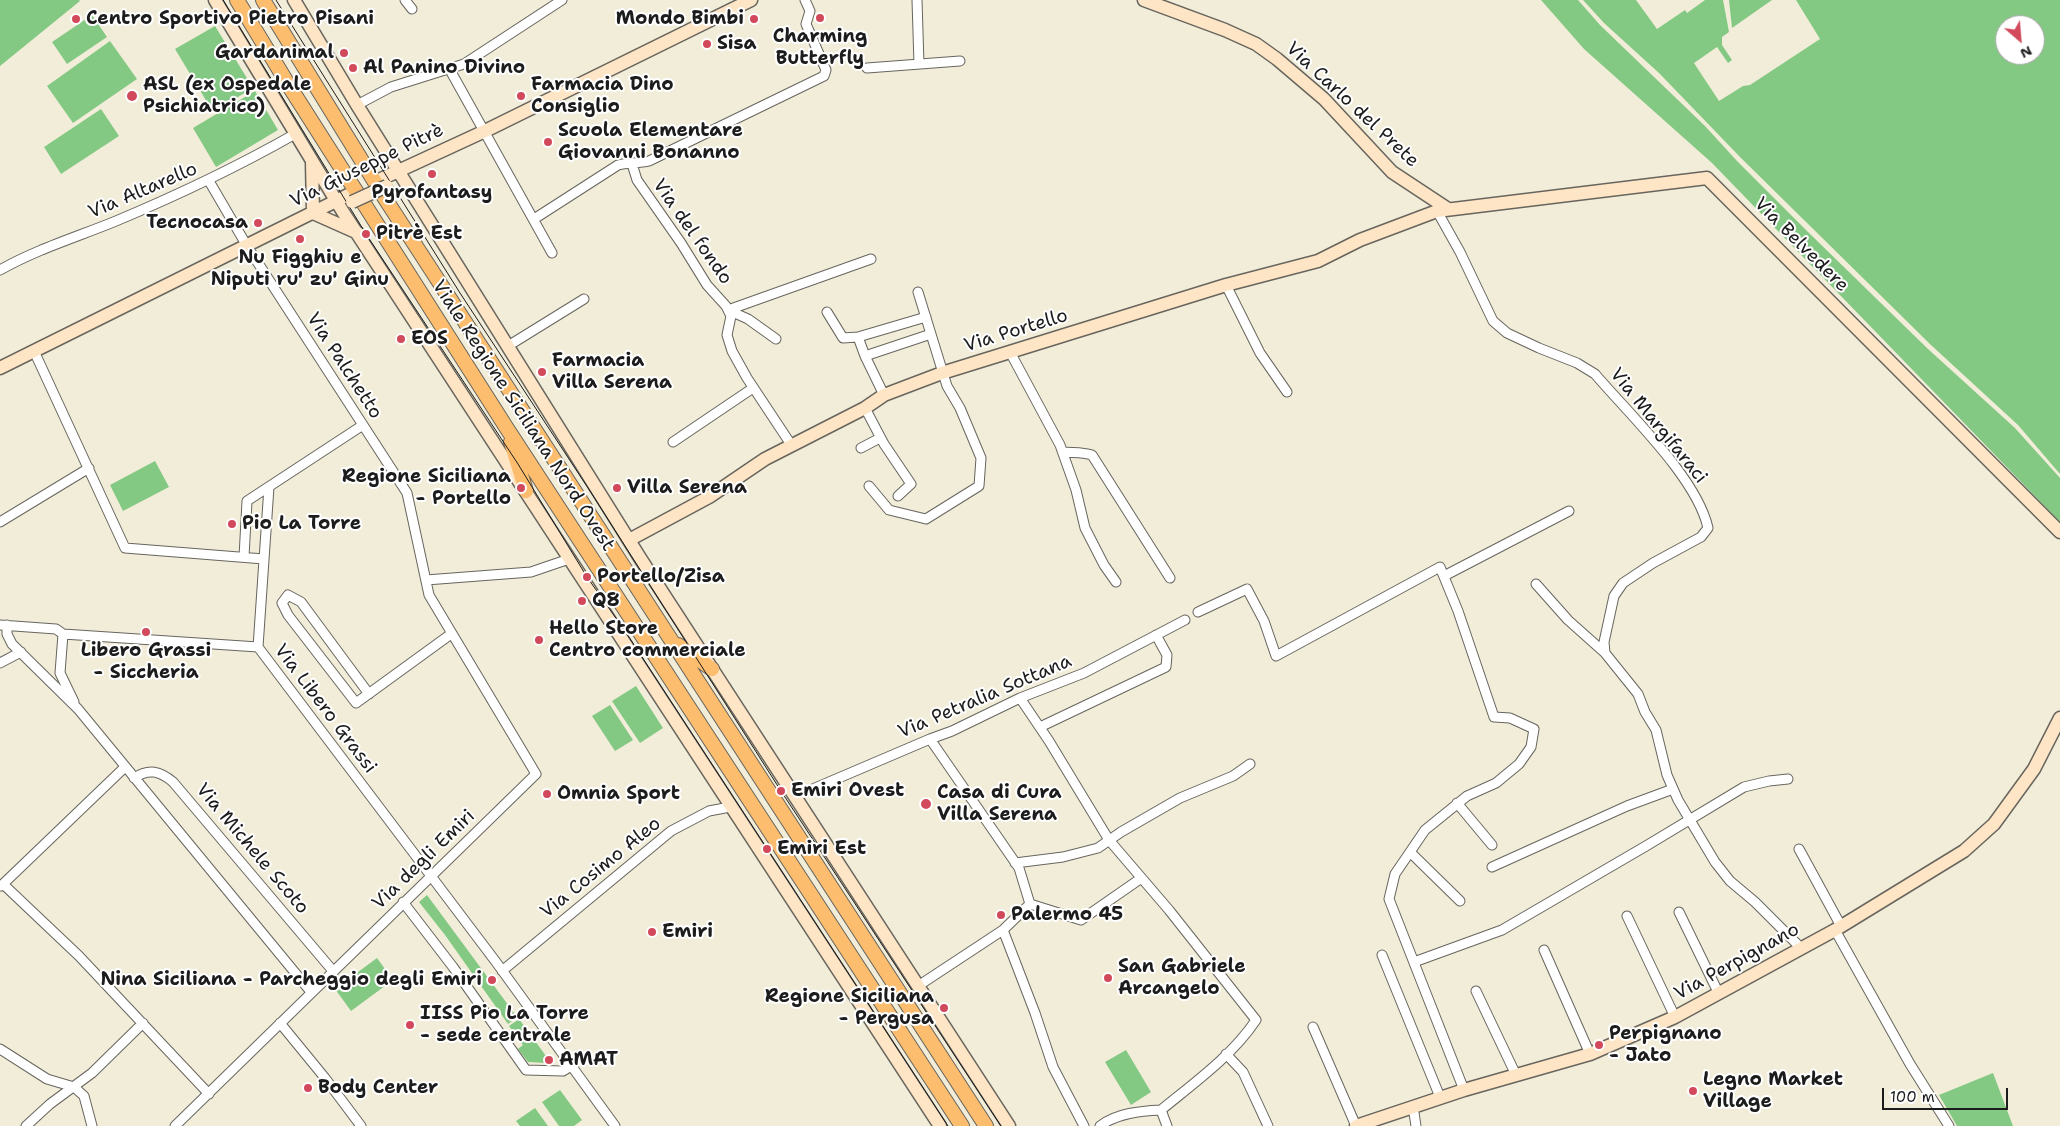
<!DOCTYPE html>
<html>
<head>
<meta charset="utf-8">
<style>
	body { margin:0 }
	#map { position:relative; width:2060px; height:1126px; overflow:hidden; background:#f2edd9; font-family:"Shantell Sans",sans-serif }
	canvas { display:block }
	.north { position:absolute; left:1995px; top:15px; width:50px; height:50px; box-sizing:border-box; background:#fff; border:1px solid #a4a4a4; border-radius:50%; rotate:153deg; font-size:14px; font-weight:700; line-height:20px; text-align:center; color:#1c1c1c }
	.north::after { content:''; display:block; margin:auto; width:18px; height:22px; background:#d1495b; clip-path:polygon(50% 0,100% 100%,50% 72%,0 100%) }
	.scale { position:absolute; left:1882px; top:1088px; width:126px; height:22px; box-sizing:border-box; border:2px solid #1c1c1c; border-top:0; padding-left:6px; font-size:15px; line-height:18px; white-space:nowrap; color:#1c1c1c; -webkit-text-stroke:4px #fff; paint-order:stroke }
</style>
</head>
<body>
<div id="map">
<canvas width="2060" height="1126"></canvas>
<div class="north">N</div>
<div class="scale">100 m</div>
</div>
<script>
const ctx = document.querySelector('canvas').getContext('2d');
ctx.lineJoin = 'round';
function fill(path, color) { ctx.fillStyle = color; ctx.fill(path, 'evenodd'); }
function stroke(path, color, width, dash) { ctx.strokeStyle = color; ctx.lineWidth = width; ctx.lineCap = dash ? 'butt' : 'round'; ctx.setLineDash(dash || []); ctx.stroke(path); }
function write(font, color, halo, rows, align = 'center') {
  ctx.font = font + ' "Shantell Sans",sans-serif'; ctx.lineWidth = 4; ctx.setLineDash([]); ctx.textBaseline = 'middle'; ctx.strokeStyle = halo; ctx.fillStyle = color; for (const [text, x, y, turn = 0] of rows) {
    ctx.save(); ctx.translate(x, y); ctx.rotate((+turn || 0) * Math.PI / 180); ctx.textAlign = isNaN(turn) ? turn : align; if (halo) ctx.strokeText(text, 0, 0); ctx.fillText(text, 0, 0); ctx.restore();
  }
}
fill(new Path2D(`
	M 0,0 L 79,0 L 80,1 L 0,66 Z
	M 1541,0 L 1578,0 L 1600,25 L 1705,126 L 1737,161 L 1807,231 L 1928,349 L 2015,428 L 2060,478 L 2060,522 L 1712,163 L 1584,49 Z
	M 1583,0 L 1636,0 L 1657,29 L 1685,10 L 1687,13 L 1705,0 L 1723,0 L 1729,32 L 1722,37 L 1722,45 L 1732,60 L 1728,63 L 1717,47 L 1694,63 L 1719,101 L 1743,86 L 1750,85 L 1820,39 L 1796,0 L 2060,0 L 2060,474 L 2018,425 L 1931,345 L 1741,158 L 1659,73 L 1604,23 ZM 2005,25 L 2035,25 L 2035,55 L 2005,55 Z
	M 1729,0 L 1772,0 L 1732,28 Z
	M 92,15 L 107,37 L 67,64 L 52,42 Z
	M 215,26 L 253,88 L 213,112 L 175,49 Z
	M 110,41 L 137,79 L 73,123 L 47,86 Z
	M 255,91 L 278,130 L 216,167 L 193,128 Z
	M 101,109 L 119,136 L 61,174 L 44,147 Z
	M 155,461 L 169,487 L 123,511 L 110,485 Z
	M 636,686 L 663,728 L 640,743 L 612,701 Z
	M 610,705 L 633,740 L 615,751 L 592,716 Z
	M 427,895 L 517,1017 L 508,1024 L 445,935 L 419,902 Z
	M 377,958 L 393,980 L 351,1011 L 335,989 Z
	M 519,1019 L 546,1056 L 543,1059 L 547,1063 L 528,1062 L 518,1049 L 523,1045 L 509,1026 Z
	M 1126,1050 L 1151,1092 L 1131,1105 L 1105,1062 Z
	M 1993,1073 L 2013,1126 L 1957,1126 L 1939,1095 Z
	M 560,1090 L 582,1120 L 574,1126 L 559,1126 L 542,1102 Z
	M 535,1108 L 548,1126 L 520,1126 L 516,1121 Z`), '#84c983');
const street = new Path2D(`
	M 405,0 L 412,9
	M 917,0 L 919,64
	M 867,68 L 960,61
	M 450,70 L 552,253
	M 357,105 L 391,87 L 464,64 L 562,0
	M 632,164 L 637,180 L 681,243 L 707,285 L 726,306 L 731,316 L 727,335 L 732,351 L 747,378 L 792,446
	M 1437,211 L 1460,252 L 1493,321 L 1507,333 L 1539,348 L 1577,363 L 1595,374 C 1629,414 1697,478 1708,528 L 1701,537 L 1653,563 L 1623,583 L 1614,596 L 1604,642 L 1605,653 L 1638,694 L 1645,712 L 1656,730 L 1667,775 L 1678,800 L 1715,862 L 1730,881 L 1755,902 L 1801,948
	M 534,219 L 618,165 C 628,162 638,164 649,161 L 824,76 L 826,70 L 806,24 L 810,11 L 805,0
	M 0,270 C 37,249 77,237 116,221 C 178,195 237,167 295,134
	M 1226,285 L 1260,353 L 1287,392
	M 728,310 L 871,259
	M 728,310 L 748,319 L 776,339
	M 827,312 L 843,338 L 858,337 L 865,356 L 884,395
	M 858,337 L 926,317
	M 508,346 L 584,299
	M 34,351 L 125,548 L 264,559
	M 1010,352 L 1060,445 L 1076,490 L 1085,528 L 1104,565 L 1116,582
	M 865,356 L 931,334
	M 865,408 L 884,444 L 911,484 L 898,496
	M 673,442 L 753,388
	M 861,448 L 880,438
	M 1063,452 C 1073,453 1082,452 1092,455 L 1170,578
	M 869,486 L 889,510 L 926,519 L 979,486 L 981,458 L 960,408 L 947,386 L 918,292
	M 0,522 L 89,468
	M 244,557 L 247,501 L 363,425
	M 1444,576 L 1569,511
	M 426,580 L 531,572 L 569,559
	M 1536,584 L 1568,620 L 1605,653
	M 1198,612 L 1247,589 L 1264,621 L 1276,656 L 1440,567 L 1458,611 L 1494,717 L 1510,718 L 1534,729 L 1531,747 L 1519,764 L 1496,783 L 1467,796 L 1425,830 L 1395,874 L 1389,899 L 1464,1090
	M 0,625 L 56,629 L 63,634
	M 7,625 L 7,634 L 12,644 L 78,709 L 311,992
	M 63,634 L 258,647 L 496,962 L 615,1126
	M 63,634 L 60,673 L 74,702
	M 258,647 L 269,487
	M 0,663 L 21,652
	M 369,694 L 301,602 L 288,595 L 282,603 L 288,615 L 356,703 L 451,634
	M 1020,698 L 1049,741 L 1109,840 L 1169,910 L 1256,1020 C 1232,1056 1194,1083 1161,1110
	M 1040,727 L 1166,667 L 1167,655 L 1156,635
	M 134,778 C 149,768 160,771 173,782 L 333,971
	M 794,797 L 930,739 L 952,731 L 1020,698 L 1084,673 L 1185,620
	M 1457,803 L 1492,845
	M 1799,849 L 1841,926
	M 1410,852 L 1460,901
	M 1015,863 L 1063,857 L 1098,848 L 1121,832 L 1180,798 L 1233,776 L 1250,764
	M 1492,867 L 1627,806 L 1673,789
	M 3,884 L 79,956 L 209,1094
	M 1,886 L 125,767
	M 403,902 L 453,967 L 526,1070 L 563,1071 L 571,1066
	M 1030,904 L 1081,920 L 1140,879
	M 1679,912 L 1719,994
	M 1627,916 L 1675,1017
	M 1003,930 L 1035,1013 L 1053,1067 L 1084,1126
	M 1835,930 L 1910,1064 L 1949,1126
	M 1544,950 L 1590,1054
	M 1382,955 L 1440,1097
	M 1414,962 L 1502,930 L 1646,846 L 1744,787 L 1769,781 L 1788,779
	M 502,971 L 671,831 L 709,811 L 730,807
	M 918,986 L 1003,930 L 1030,904 L 1019,868 L 930,739
	M 1476,991 L 1516,1075
	M 280,1023 L 325,1078 L 361,1126
	M 1313,1027 L 1356,1126
	M 0,1049 L 47,1079 L 74,1087
	M 1226,1054 L 1243,1072 L 1268,1126
	M 74,1087 L 84,1096 L 92,1126
	M 1413,1106 L 1416,1126
	M 26,1126 L 50,1104 L 92,1073 L 143,1023
	M 175,1126 L 536,774 L 429,595 L 407,493 L 247,246 L 209,181
	M 1100,1126 C 1117,1113 1141,1111 1161,1110 L 1167,1126`);
const secondary = new Path2D(`
	M 215,0 L 343,212 L 940,1126
	M 294,0 L 357,105 L 640,558 L 1009,1126
	M 1144,0 L 1225,30 L 1256,44 L 1277,59 L 1324,99 L 1392,172 L 1448,209
	M 312,161 L 313,213
	M 381,179 L 485,131 L 751,0
	M 313,213 L 358,233
	M 0,368 L 348,195
	M 629,540 L 709,497 L 765,459 L 865,408 L 884,395 L 942,373 L 1226,285 L 1318,261 L 1360,240 L 1437,211 L 1707,178 L 2060,532
	M 1356,1126 L 1464,1090 L 1590,1054 L 1675,1017 L 1835,930 L 1964,851 L 1994,824 L 2034,769 L 2060,718`);
const primary = new Path2D(`
	M 237,0 L 291,89 L 506,427 L 962,1126
	M 263,0 L 386,200 L 986,1126
	M 511,442 L 526,491
	M 678,645 L 712,669`);
stroke(street, '#67655e', 11);
stroke(secondary, '#67655e', 15);
stroke(primary, '#67655e', 16);
stroke(street, '#fff', 9);
stroke(secondary, '#fee5c5', 12);
stroke(primary, '#fcbd6e', 14);
stroke(new Path2D(`
	M 223,0 L 366,234 L 518,464 L 587,577 L 625,631 L 948,1126
	M 276,0 L 460,293 L 590,491 L 781,791 L 1001,1126`), '#1c1c1c', 1);
const secondaryBridge = new Path2D(`
	M 352,202 L 387,186`);
stroke(secondaryBridge, '#67655e', 15, []);
stroke(secondaryBridge, '#fee5c5', 12);
for (const [x, y, r, color] of [
	[820,18,5,"#d1495b"],
	[76,19,5,"#d1495b"],
	[754,19,5,"#d1495b"],
	[707,44,5,"#d1495b"],
	[344,53,5,"#d1495b"],
	[353,68,5,"#d1495b"],
	[132,96,6,"#d1495b"],
	[521,96,5,"#d1495b"],
	[548,142,5,"#d1495b"],
	[432,174,5,"#d1495b"],
	[258,223,5,"#d1495b"],
	[366,234,5,"#d1495b"],
	[300,239,5,"#d1495b"],
	[401,339,5,"#d1495b"],
	[542,372,5,"#d1495b"],
	[521,488,5,"#d1495b"],
	[617,488,5,"#d1495b"],
	[232,524,5,"#d1495b"],
	[587,577,5,"#d1495b"],
	[582,601,5,"#d1495b"],
	[146,632,5,"#d1495b"],
	[539,640,5,"#d1495b"],
	[781,791,5,"#d1495b"],
	[547,794,5,"#d1495b"],
	[926,804,6,"#d1495b"],
	[767,849,5,"#d1495b"],
	[1001,915,5,"#d1495b"],
	[652,932,5,"#d1495b"],
	[1108,978,5,"#d1495b"],
	[492,980,5,"#d1495b"],
	[944,1008,5,"#d1495b"],
	[410,1025,5,"#d1495b"],
	[1599,1045,5,"#d1495b"],
	[549,1060,5,"#d1495b"],
	[308,1088,5,"#d1495b"],
	[1693,1091,5,"#d1495b"]
]) { const dot = new Path2D(); dot.arc(x, y, r, 0, 2 * Math.PI); ctx.fillStyle = color; ctx.fill(dot); stroke(dot, '#fff', 2); }
write('bold 19px', '#1c1c1c', '#fff', [
	["Centro Sportivo Pietro Pisani",86,19],
	["Mondo Bimbi",744,19,"right"],
	["Charming",820,37,"center"],
	["Butterfly",820,59,"center"],
	["Sisa",717,44],
	["Gardanimal",334,53,"right"],
	["Al Panino Divino",363,68],
	["ASL (ex Ospedale",143,85],
	["Psichiatrico)",143,107],
	["Farmacia Dino",531,85],
	["Consiglio",531,107],
	["Scuola Elementare",558,131],
	["Giovanni Bonanno",558,153],
	["Pyrofantasy",432,193,"center"],
	["Tecnocasa",248,223,"right"],
	["Pitrè Est",376,234],
	["Nu Figghiu e",300,258,"center"],
	["Niputi ru' zu' Ginu",300,280,"center"],
	["EOS",411,339],
	["Farmacia",552,361],
	["Villa Serena",552,383],
	["Regione Siciliana",511,477,"right"],
	["- Portello",511,499,"right"],
	["Villa Serena",627,488],
	["Pio La Torre",242,524],
	["Portello/Zisa",597,577],
	["Q8",592,601],
	["Hello Store",549,629],
	["Centro commerciale",549,651],
	["Libero Grassi",146,651,"center"],
	["- Siccheria",146,673,"center"],
	["Emiri Ovest",791,791],
	["Casa di Cura",937,793],
	["Villa Serena",937,815],
	["Omnia Sport",557,794],
	["Emiri Est",777,849],
	["Palermo 45",1011,915],
	["Emiri",662,932],
	["San Gabriele",1118,967],
	["Arcangelo",1118,989],
	["Nina Siciliana - Parcheggio degli Emiri",482,980,"right"],
	["Regione Siciliana",934,997,"right"],
	["- Pergusa",934,1019,"right"],
	["IISS Pio La Torre",420,1014],
	["- sede centrale",420,1036],
	["Perpignano",1609,1034],
	["- Jato",1609,1056],
	["AMAT",559,1060],
	["Legno Market",1703,1080],
	["Village",1703,1102],
	["Body Center",318,1088]
], 'left');
write('19px', '#1c1c1c', '#fff', [
	["Via Carlo del Prete",1352,105,43],
	["Via Giuseppe Pitrè",367,166,-26],
	["Via Altarello",143,191,-23],
	["Via del fondo",692,232,55],
	["Via Belvedere",1801,245,45],
	["Via Portello",1016,331,-17],
	["Via Palchetto",344,366,57],
	["Viale Regione Siciliana Nord Ovest",523,416,57],
	["Via Margifaraci",1658,426,51],
	["Via Petralia Sottana",985,697,-23],
	["Via Libero Grassi",325,709,53],
	["Via Michele Scoto",252,849,50],
	["Via degli Emiri",424,860,-44],
	["Via Cosimo Aleo",601,868,-39],
	["Via Perpignano",1737,962,-29]
]);
</script>
</body>
</html>
